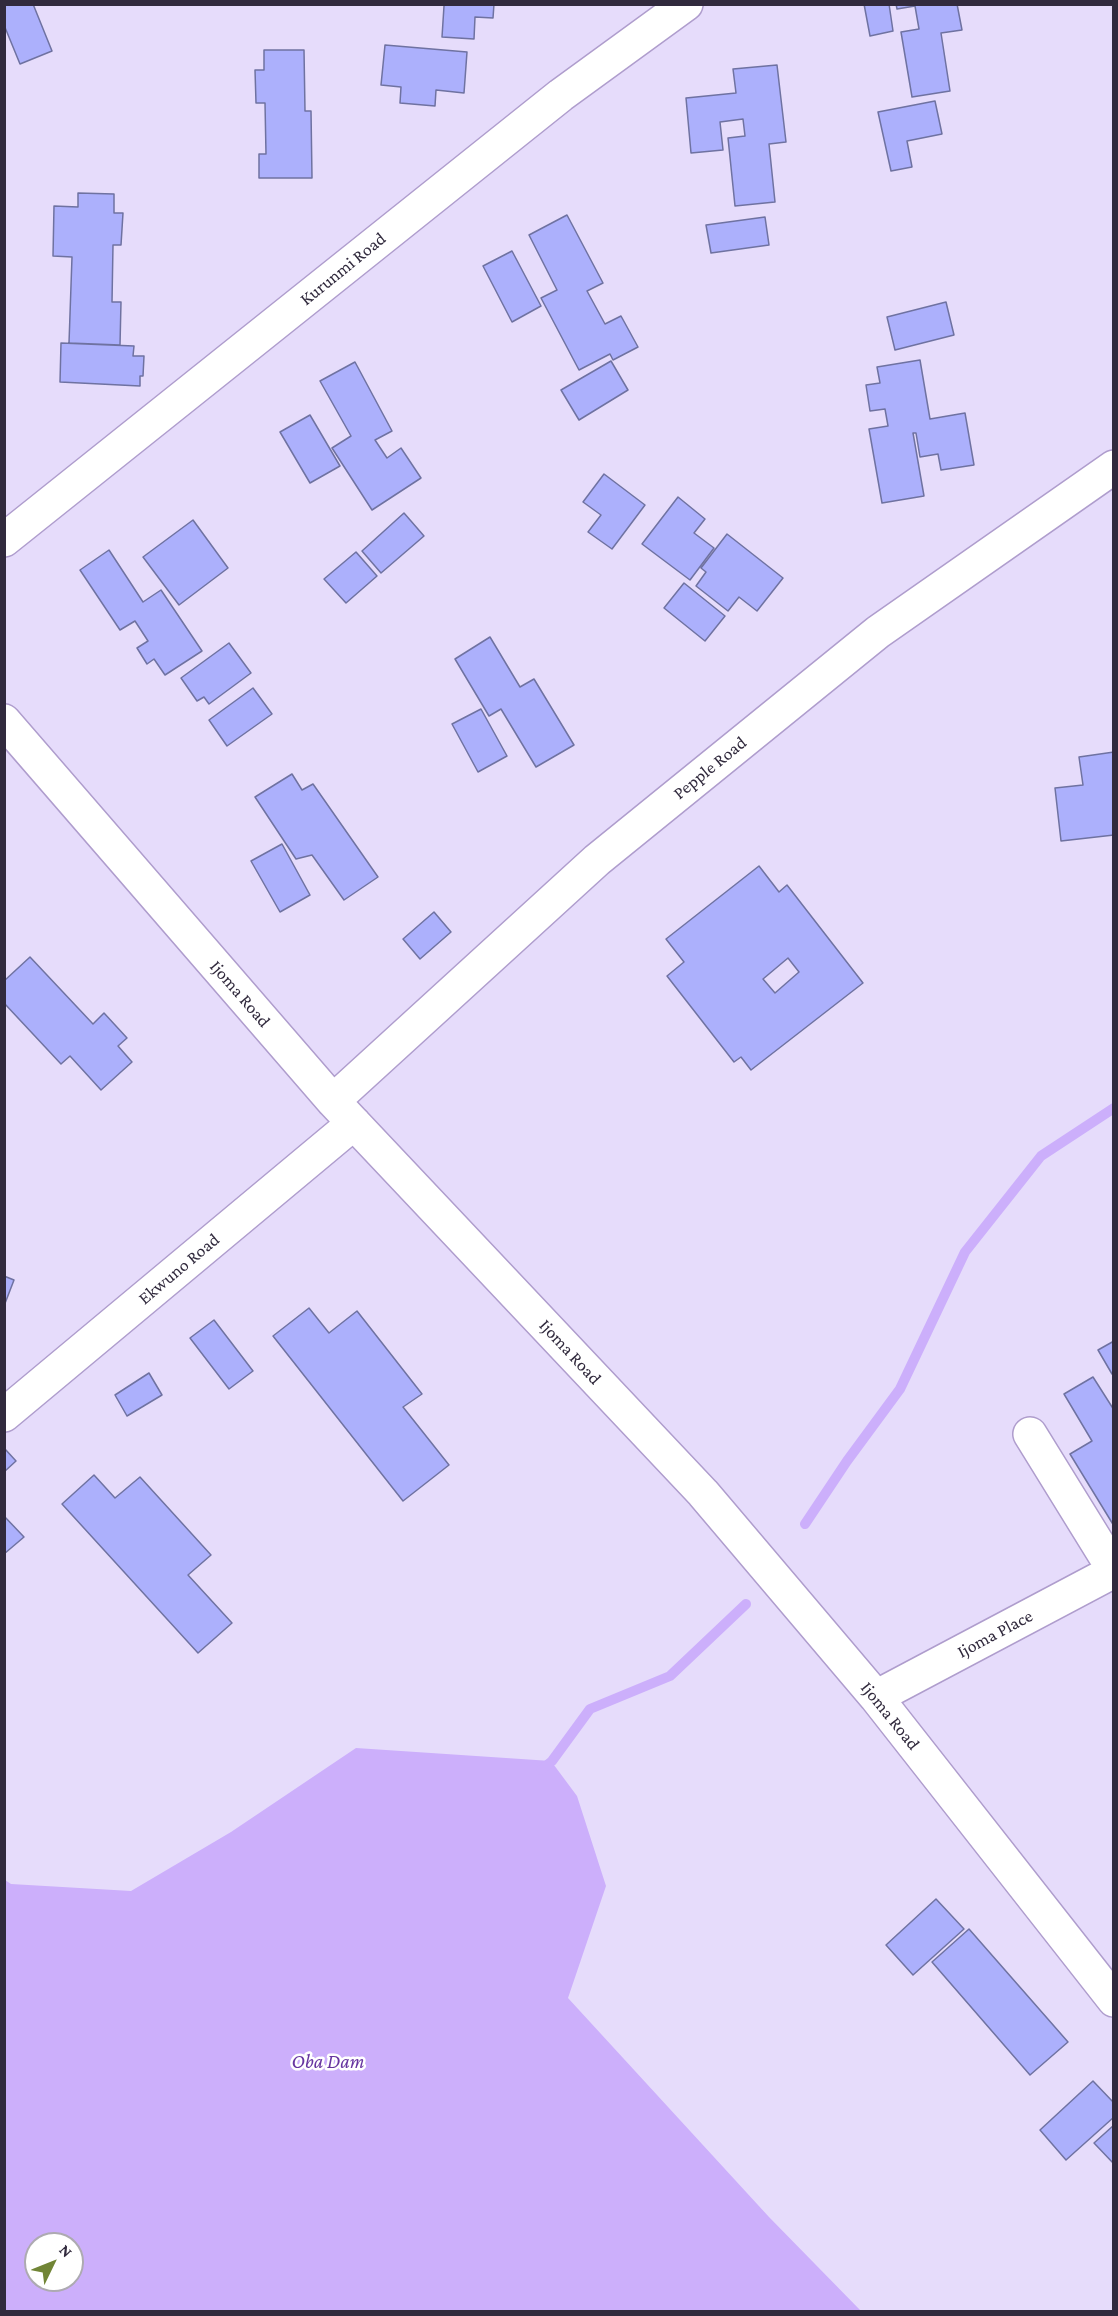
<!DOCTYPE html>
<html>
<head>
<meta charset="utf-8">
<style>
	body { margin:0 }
	#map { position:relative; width:1118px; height:2316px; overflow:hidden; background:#e6dcfb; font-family:"Crimson Pro",serif }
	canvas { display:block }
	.frame { position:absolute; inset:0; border:6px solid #312a3d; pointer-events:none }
	.north { position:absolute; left:24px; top:2232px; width:60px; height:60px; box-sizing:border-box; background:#fff; border:2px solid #adaab1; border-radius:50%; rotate:47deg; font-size:16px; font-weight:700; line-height:24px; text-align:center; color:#312a3d }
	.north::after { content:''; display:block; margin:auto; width:21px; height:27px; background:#718536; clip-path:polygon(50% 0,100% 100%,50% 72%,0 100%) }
</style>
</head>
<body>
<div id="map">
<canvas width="1118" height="2316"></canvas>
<div class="frame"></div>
<div class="north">N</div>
</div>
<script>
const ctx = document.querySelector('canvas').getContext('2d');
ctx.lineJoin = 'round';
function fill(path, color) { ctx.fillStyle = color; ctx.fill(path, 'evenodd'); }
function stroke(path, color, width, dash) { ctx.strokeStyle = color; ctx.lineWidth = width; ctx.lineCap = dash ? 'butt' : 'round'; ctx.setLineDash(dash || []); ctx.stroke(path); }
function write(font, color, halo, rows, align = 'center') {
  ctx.font = font + ' "Crimson Pro",serif'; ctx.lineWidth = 5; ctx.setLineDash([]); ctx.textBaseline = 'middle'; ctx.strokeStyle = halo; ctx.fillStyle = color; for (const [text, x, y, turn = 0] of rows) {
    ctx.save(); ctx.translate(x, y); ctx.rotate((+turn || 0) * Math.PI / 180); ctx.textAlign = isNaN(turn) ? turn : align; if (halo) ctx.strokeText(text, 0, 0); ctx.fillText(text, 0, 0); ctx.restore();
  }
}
fill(new Path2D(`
	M 356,1748 L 551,1761 L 577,1796 L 606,1886 L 568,1998 L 769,2217 L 861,2311 L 5,2311 L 5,1880 L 11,1884 L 131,1891 L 231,1832 ZM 36,2244 L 72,2244 L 72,2280 L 36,2280 Z`), '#ccaffb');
stroke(new Path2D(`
	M 805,1524 L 847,1461 L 900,1389 L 965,1252 L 1041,1156 L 1114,1108
	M 541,1770 L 552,1761 L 590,1709 L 670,1676 L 746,1604`), '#ccaffb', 10);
const building = new Path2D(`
	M 4,4 L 33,4 L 52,51 L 20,64 L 4,25 Z
	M 447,4 L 494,4 L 493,18 L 475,17 L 474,39 L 442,37 L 444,6 Z
	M 864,4 L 889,4 L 893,31 L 870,36 Z
	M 896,4 L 957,4 L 962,30 L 941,33 L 950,91 L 912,97 L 901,32 L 919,29 L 915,6 L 897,9 Z
	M 385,45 L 467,52 L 464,93 L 436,90 L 435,106 L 400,103 L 401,87 L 381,85 Z
	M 264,50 L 304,50 L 305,111 L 311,111 L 312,178 L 259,178 L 259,154 L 266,154 L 265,103 L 256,103 L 255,70 L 264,70 Z
	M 777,65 L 786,142 L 769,144 L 775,202 L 735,206 L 728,138 L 745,136 L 743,119 L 720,122 L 723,150 L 691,153 L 686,98 L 736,93 L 733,69 Z
	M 935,101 L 942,134 L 907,141 L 912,167 L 891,171 L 878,112 Z
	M 78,193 L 114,194 L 114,213 L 123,213 L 121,245 L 113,245 L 112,302 L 121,302 L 120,345 L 69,343 L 72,257 L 53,256 L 54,206 L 78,207 Z
	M 567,215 L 603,283 L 587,291 L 605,324 L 621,316 L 638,347 L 613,360 L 610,354 L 579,370 L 541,298 L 557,290 L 529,235 Z
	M 765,217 L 769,245 L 711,253 L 706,225 Z
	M 512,251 L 541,306 L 512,322 L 483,266 Z
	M 946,302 L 954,335 L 895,350 L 887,317 Z
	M 61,343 L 134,346 L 133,356 L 144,356 L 143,376 L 140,376 L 140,386 L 60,382 Z
	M 920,360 L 930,419 L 965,413 L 974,465 L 941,470 L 938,454 L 920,457 L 916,433 L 913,433 L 924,496 L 882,503 L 869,429 L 888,426 L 885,409 L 870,411 L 866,385 L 880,383 L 877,367 Z
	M 611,361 L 628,390 L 579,420 L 561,390 Z
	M 355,362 L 392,431 L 375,440 L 387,458 L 401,448 L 421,478 L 372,510 L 332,448 L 351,436 L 320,381 Z
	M 310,415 L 340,466 L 310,483 L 280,432 Z
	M 604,474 L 645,505 L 612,549 L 588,532 L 601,515 L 583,502 Z
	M 678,497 L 705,519 L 694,533 L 714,548 L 690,580 L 642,544 Z
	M 404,513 L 424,536 L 381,573 L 362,551 Z
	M 193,520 L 228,568 L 179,605 L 143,557 Z
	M 727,534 L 783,578 L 757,611 L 739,597 L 728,611 L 696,586 L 706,572 L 701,568 Z
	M 109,550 L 143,602 L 161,590 L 202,651 L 165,675 L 154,659 L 147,664 L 137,648 L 148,641 L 135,621 L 120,630 L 80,570 Z
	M 356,552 L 377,576 L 346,603 L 324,579 Z
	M 684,583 L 725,616 L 705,641 L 664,608 Z
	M 490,637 L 520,687 L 534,679 L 574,745 L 536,767 L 501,709 L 489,716 L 455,659 Z
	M 229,643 L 251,673 L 209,704 L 204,697 L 197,701 L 181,678 Z
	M 253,688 L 272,714 L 227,746 L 209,720 Z
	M 481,709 L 507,756 L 478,772 L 452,724 Z
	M 1114,752 L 1114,835 L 1061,841 L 1055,788 L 1083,785 L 1079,757 Z
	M 292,774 L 302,790 L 313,784 L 378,877 L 344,900 L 312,855 L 296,859 L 255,797 Z
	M 282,844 L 310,895 L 280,912 L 251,861 Z
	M 759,866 L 779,892 L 787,885 L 863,983 L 751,1070 L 741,1057 L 734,1062 L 667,976 L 684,962 L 666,939 ZM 788,958 L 799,972 L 775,993 L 763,979 Z
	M 434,912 L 451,932 L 420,959 L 403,939 Z
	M 30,957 L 93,1024 L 104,1013 L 127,1038 L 118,1046 L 132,1062 L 101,1090 L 70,1056 L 61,1064 L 4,1003 L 4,981 Z
	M 4,1276 L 14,1280 L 4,1306 Z
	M 309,1308 L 329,1333 L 357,1311 L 422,1394 L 403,1407 L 449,1465 L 403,1501 L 273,1336 Z
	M 214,1320 L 253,1371 L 229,1389 L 190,1338 Z
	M 1114,1341 L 1114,1373 L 1112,1374 L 1098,1350 Z
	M 149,1373 L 162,1395 L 127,1416 L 115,1395 Z
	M 1093,1377 L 1114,1410 L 1114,1526 L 1070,1454 L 1092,1441 L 1064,1394 Z
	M 5,1449 L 16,1461 L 4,1472 L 4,1450 Z
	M 94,1475 L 115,1498 L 140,1477 L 211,1555 L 188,1575 L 232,1623 L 198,1653 L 62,1504 Z
	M 4,1516 L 24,1537 L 4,1554 Z
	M 936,1899 L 964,1929 L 913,1975 L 886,1945 Z
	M 969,1929 L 1068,2042 L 1030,2075 L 932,1962 Z
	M 1093,2081 L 1114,2103 L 1114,2117 L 1066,2160 L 1040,2130 Z
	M 1114,2125 L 1114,2164 L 1094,2143 Z`);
fill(building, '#acb0fc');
stroke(building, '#6f72a1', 1.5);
const minor = new Path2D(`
	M 4,540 L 561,95 L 686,4
	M 4,721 L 333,1101 L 703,1493 L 876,1697 L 1114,2000
	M 333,1101 L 597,860 L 878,632 L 1114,467
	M 4,1415 L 354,1123
	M 1030,1434 L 1114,1570
	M 876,1697 L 1114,1571`);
stroke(minor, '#af9dcd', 36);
stroke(minor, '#fff', 33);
write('18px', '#312a3d', '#fff', [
	["Kurunmi Road",343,269,-39],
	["Pepple Road",710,768,-39],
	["Ijoma Road",240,994,49],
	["Ekwuno Road",179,1269,-40],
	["Ijoma Road",570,1352,47],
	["Ijoma Place",995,1634,-28],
	["Ijoma Road",890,1716,51]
]);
write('italic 20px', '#6735a0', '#fff', [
	["Oba Dam",328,2062]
]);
</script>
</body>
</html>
